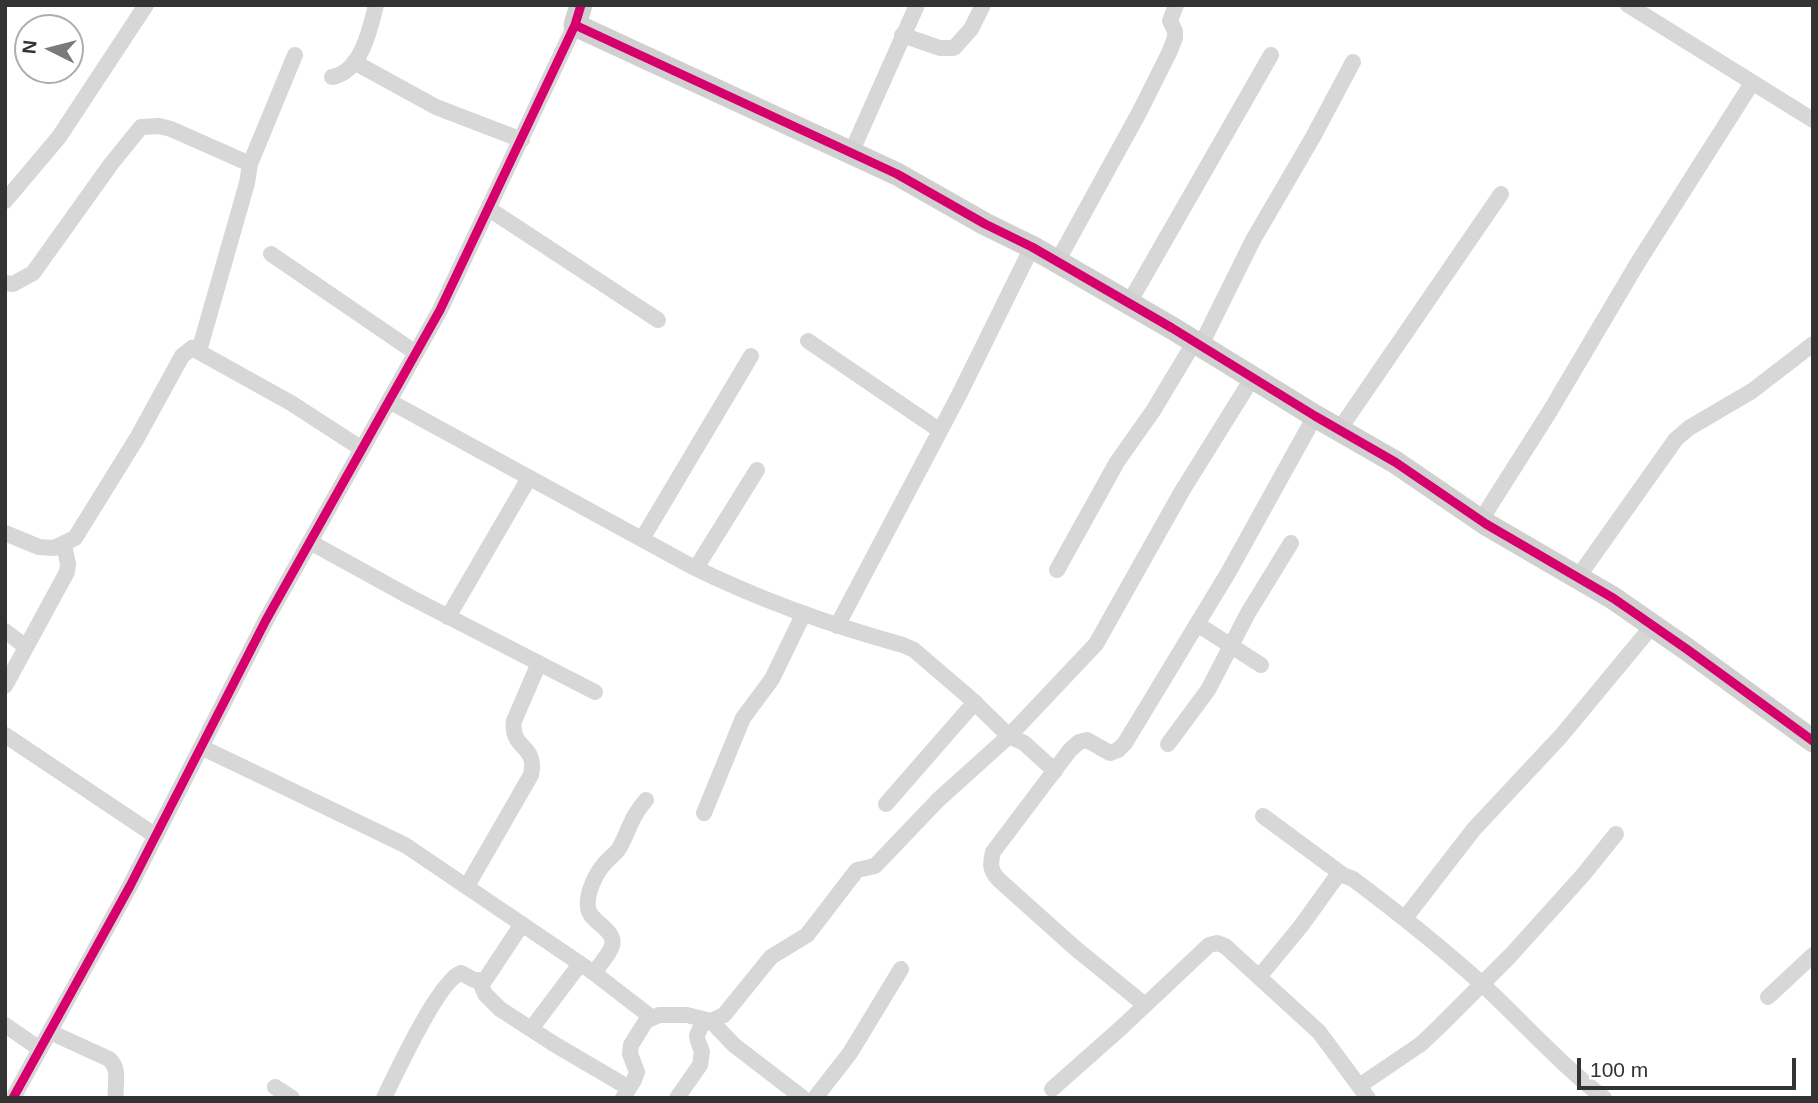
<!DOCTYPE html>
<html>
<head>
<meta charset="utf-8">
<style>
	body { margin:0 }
	#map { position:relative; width:1818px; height:1103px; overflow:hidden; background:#fff; font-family:Arial,sans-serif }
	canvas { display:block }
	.frame { position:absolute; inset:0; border:7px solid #333; pointer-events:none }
	.north { position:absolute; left:14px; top:14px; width:70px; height:70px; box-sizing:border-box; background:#fff; border:2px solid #adadad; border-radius:50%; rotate:276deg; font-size:19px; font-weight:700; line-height:28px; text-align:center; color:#333 }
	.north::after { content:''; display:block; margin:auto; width:24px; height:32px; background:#7a7a7a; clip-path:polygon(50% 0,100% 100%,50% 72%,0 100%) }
	.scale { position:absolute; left:1577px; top:1058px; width:219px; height:32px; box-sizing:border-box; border:4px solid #333; border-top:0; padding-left:9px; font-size:21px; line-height:24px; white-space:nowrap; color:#333; -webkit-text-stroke:5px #fff; paint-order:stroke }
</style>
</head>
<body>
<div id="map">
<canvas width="1818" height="1103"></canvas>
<div class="frame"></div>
<div class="north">N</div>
<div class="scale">100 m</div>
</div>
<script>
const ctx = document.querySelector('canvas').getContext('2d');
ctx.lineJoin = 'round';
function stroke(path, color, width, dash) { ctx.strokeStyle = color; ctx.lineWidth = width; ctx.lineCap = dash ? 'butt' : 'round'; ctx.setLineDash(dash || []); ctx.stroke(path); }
stroke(new Path2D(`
	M 1628,5 L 1813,120
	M 902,35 L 940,48 L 954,48 L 971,29 L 983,5
	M 354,62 L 436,107 L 522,140
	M 332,77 C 361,72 370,30 376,5
	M 851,153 L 917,5
	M 5,201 L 59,137 L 146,5
	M 489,209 L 658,320
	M 271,254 L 416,353
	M 1057,262 L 1140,111 L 1169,53 L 1175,38 L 1175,31 L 1170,21 L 1176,5
	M 5,283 L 13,284 L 33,273 L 111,164 L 141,127 L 159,126 L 171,129 L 250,164
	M 1129,303 L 1271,55
	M 808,341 L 939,430
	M 1201,345 L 1253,240 L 1313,137 L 1353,62
	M 199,351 L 247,183 L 250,164 L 295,55
	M 389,401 L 691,566 C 760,600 830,625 903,645 L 914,650 L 970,698 L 1009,736 L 1024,743 L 1055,771
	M 1339,430 L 1501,194
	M 1481,520 L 1550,411 L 1637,264 L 1752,83
	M 5,533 L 39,547 L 54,548 L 75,538 L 137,438 L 182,356 L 192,348 L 291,403 L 362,449
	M 642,539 L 751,356
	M 310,542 L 410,597 L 595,692
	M 696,568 L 757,470
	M 1057,570 L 1117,462 L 1153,411 L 1195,341
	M 1578,577 L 1676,439 L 1689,428 L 1752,391 L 1813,344
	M 448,617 L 529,478
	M 1197,624 L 1261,665
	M 837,626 L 959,395 L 1032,247
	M 5,631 L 26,647
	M 5,686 L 67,572 L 68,564 L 64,545
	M 5,735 L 156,836
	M 1168,744 L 1208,690 L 1248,613 L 1291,543
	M 201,747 L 405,845 L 594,973 L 651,1017
	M 886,804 L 975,702
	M 704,813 L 743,718 L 772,679 L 803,615
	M 1263,816 L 1343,875
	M 467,886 L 531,775 C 538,744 510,750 514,721 L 539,663
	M 1405,918 L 1474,829 L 1561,736 L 1653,625
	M 594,973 C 599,965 609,955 612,946 C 617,929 589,923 588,907 C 586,893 596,873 605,863 C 610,857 617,853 620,847 C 630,828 631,817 646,800
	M 1259,977 L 1301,926 L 1337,876 L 1343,875 L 1353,879 C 1397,912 1441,947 1482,984 C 1523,1022 1560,1064 1604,1098
	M 480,982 L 485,994 L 500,1009 L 554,1044 L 629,1088
	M 1768,997 L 1813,955
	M 1145,1005 L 1075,948 L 998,879 C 990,870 990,863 993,852 L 1070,750 L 1079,742 L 1087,740 L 1110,753 L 1118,750 L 1125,743 L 1228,573 L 1315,416
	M 711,1021 L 734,1045 L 803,1098
	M 5,1025 L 40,1049
	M 531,1029 L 580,964
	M 50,1032 L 109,1059 C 121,1069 114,1084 116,1098
	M 1359,1086 L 1421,1044 L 1441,1025 L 1510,956 L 1583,875 L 1616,834
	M 275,1087 L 292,1098
	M 1052,1089 L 1122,1027 L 1209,945 L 1217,943 L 1225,946 L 1319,1032 L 1368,1098
	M 13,1098 L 130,886 L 266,620 L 440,310 L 575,25
	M 384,1098 C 395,1075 440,979 461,973 L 474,980 L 485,980 L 522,924
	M 623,1098 L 634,1080 L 637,1072 L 630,1054 L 631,1045 L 646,1021 L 659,1015 L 687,1015 L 711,1021 L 724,1015 L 771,957 L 807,935 L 857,870 L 875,866 L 938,800 L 1009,736 L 1096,644 L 1182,491 L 1253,377
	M 677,1098 L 700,1065 L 702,1052 C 696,1034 694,1040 704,1021
	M 815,1098 L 850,1053 L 901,969`), '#d7d7d7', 16);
stroke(new Path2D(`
	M 581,5 L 575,25 L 897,174 L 985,224 L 1032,247 L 1172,328 L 1315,416 L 1395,462 L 1486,524 L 1613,598 L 1688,650 L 1813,741`), '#d0d0d0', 23);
stroke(new Path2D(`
	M 575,25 L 897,174 L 985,224 L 1032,247 L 1172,328 L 1315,416 L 1395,462 L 1486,524 L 1613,598 L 1688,650 L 1813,741
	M 13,1098 L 130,886 L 266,620 L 440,310 L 575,25 L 581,5`), '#d6006c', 9);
</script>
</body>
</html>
